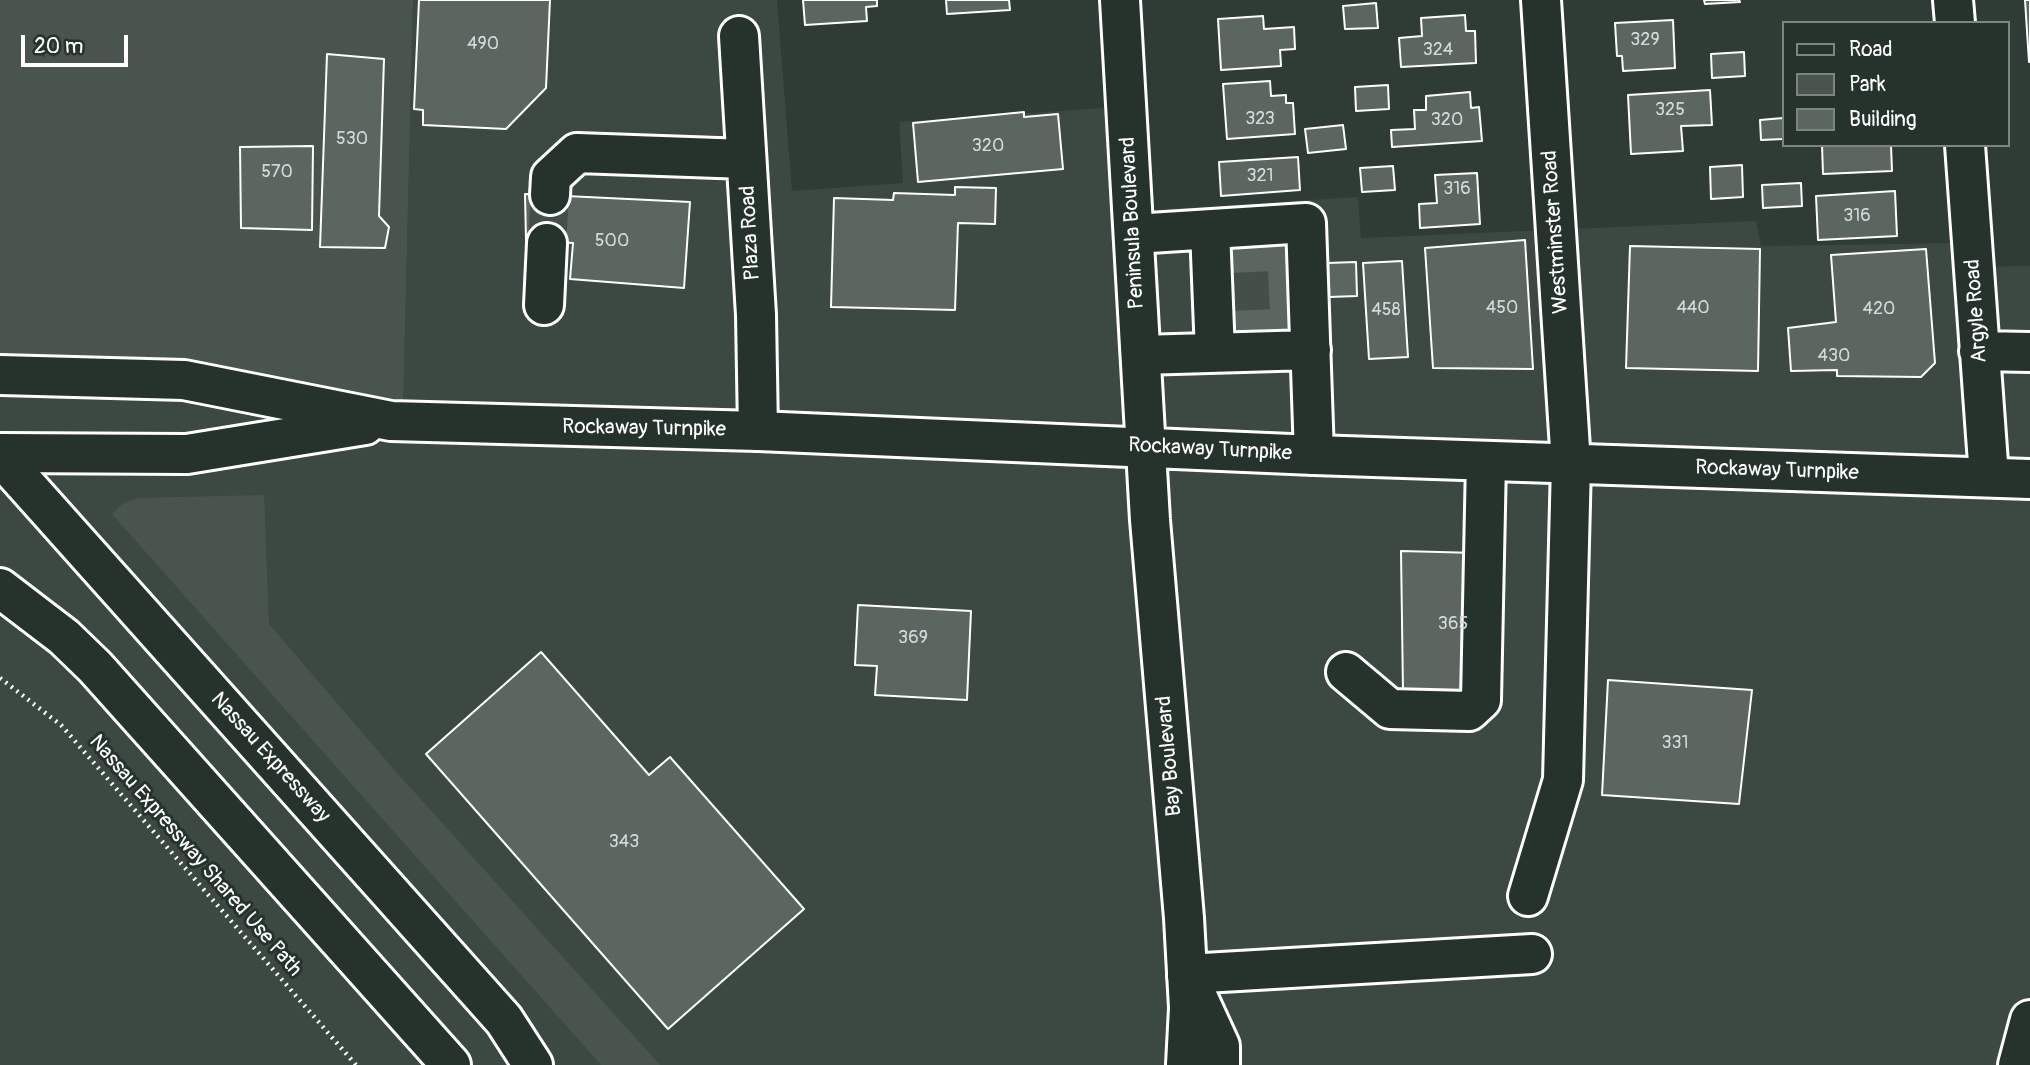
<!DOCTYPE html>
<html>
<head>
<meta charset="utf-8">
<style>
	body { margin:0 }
	#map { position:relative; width:2030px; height:1065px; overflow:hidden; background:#2f3b35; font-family:Pangolin,sans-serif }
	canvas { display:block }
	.legend { position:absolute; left:1782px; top:21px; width:228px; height:126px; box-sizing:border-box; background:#26332d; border:2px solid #7d8581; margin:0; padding:9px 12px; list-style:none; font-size:21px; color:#fff }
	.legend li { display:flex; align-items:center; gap:14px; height:35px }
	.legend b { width:35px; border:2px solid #7d8581 }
	.scale { position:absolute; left:21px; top:35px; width:107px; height:32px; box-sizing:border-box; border:4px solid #fff; border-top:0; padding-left:9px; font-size:21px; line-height:24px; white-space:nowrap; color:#fff; -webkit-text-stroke:5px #26332d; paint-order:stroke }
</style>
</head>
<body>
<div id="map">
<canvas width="2030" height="1065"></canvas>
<ul class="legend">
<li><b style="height:9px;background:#26332d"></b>Road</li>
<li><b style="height:19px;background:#4a544f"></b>Park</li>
<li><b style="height:19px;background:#5b6661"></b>Building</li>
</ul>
<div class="scale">20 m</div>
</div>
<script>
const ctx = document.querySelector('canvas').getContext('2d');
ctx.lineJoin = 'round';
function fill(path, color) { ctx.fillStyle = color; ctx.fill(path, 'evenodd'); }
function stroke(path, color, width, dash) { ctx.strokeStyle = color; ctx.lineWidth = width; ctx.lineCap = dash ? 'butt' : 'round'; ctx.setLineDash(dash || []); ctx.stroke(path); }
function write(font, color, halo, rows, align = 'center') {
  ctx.font = font + ' Pangolin,sans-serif'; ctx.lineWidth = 6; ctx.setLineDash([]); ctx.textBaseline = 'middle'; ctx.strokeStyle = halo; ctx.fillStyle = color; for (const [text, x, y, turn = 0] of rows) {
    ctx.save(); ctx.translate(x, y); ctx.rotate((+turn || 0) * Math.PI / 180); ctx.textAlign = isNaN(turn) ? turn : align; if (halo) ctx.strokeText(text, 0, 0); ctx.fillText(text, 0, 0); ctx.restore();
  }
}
fill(new Path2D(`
	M 413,0 L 777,0 L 792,191 L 903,183 L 899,122 L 1131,106 L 1136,211 L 1358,197 L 1361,238 L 1756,221 L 1761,246 L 1960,243 L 1963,267 L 2030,266 L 2030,1065 L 0,1065 L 0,369 L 403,416 Z`), '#3c4842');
fill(new Path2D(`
	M 0,0 L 413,0 L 403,416 L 0,369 Z
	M 264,495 L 269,624 L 390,765 L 660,1065 L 601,1065 L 112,514 L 122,504 L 138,498 Z`), '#4a544f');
const building = new Path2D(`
	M 419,0 L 550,0 L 546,88 L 506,129 L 423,125 L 423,110 L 414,109 Z
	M 803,0 L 877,0 L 877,6 L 866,7 L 867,21 L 805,25 Z
	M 946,0 L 1009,0 L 1010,10 L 947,14 Z
	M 1704,0 L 1739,0 L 1740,2 L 1705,4 Z
	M 2025,0 L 2030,0 L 2030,62 L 2029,62 Z
	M 1376,3 L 1378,28 L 1345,29 L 1343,6 Z
	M 1465,15 L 1466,31 L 1475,31 L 1476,63 L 1401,67 L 1399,38 L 1422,36 L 1421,18 Z
	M 1263,16 L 1264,29 L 1294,27 L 1295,49 L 1280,50 L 1281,66 L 1221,70 L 1218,19 Z
	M 1673,20 L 1675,68 L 1623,71 L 1622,56 L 1617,56 L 1615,23 Z
	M 1744,52 L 1745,76 L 1712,78 L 1711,54 Z
	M 327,54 L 384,59 L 379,216 L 389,227 L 385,248 L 320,247 Z
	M 1270,81 L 1271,96 L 1286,95 L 1286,103 L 1293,103 L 1295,134 L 1227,139 L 1223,84 Z
	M 1388,85 L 1389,109 L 1356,111 L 1355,87 Z
	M 1710,90 L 1712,125 L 1681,126 L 1683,151 L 1631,154 L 1628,95 Z
	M 1470,92 L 1471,108 L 1479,107 L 1482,141 L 1392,147 L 1391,130 L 1415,129 L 1414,110 L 1426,110 L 1426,96 Z
	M 1024,112 L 1024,117 L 1058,114 L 1063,169 L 918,182 L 913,123 Z
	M 1783,118 L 1783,139 L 1761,140 L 1760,120 Z
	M 1343,125 L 1346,149 L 1308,153 L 1305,129 Z
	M 1822,145 L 1891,145 L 1892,171 L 1823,174 Z
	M 313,146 L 312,230 L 241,228 L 240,147 Z
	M 1298,157 L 1300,190 L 1221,196 L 1219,162 Z
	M 1742,165 L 1743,197 L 1711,199 L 1710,167 Z
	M 1393,166 L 1395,190 L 1362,192 L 1360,168 Z
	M 1477,173 L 1480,224 L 1420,228 L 1419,204 L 1437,203 L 1435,175 Z
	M 1801,183 L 1802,206 L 1763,208 L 1762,185 Z
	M 955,187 L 996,188 L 995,224 L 958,223 L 955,310 L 831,307 L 834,198 L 893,200 L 894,193 L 955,195 Z
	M 1895,191 L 1897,236 L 1818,240 L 1816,196 Z
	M 525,194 L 690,202 L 684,288 L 570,279 L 573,243 L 526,240 Z
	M 1289,228 L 1296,334 L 1233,338 L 1228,233 Z
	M 1525,240 L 1533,369 L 1433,368 L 1425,248 Z
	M 1630,246 L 1760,249 L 1758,371 L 1626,368 Z
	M 1926,249 L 1935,363 L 1921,377 L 1837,376 L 1837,370 L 1791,371 L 1788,328 L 1836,322 L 1831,255 Z
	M 1402,261 L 1408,357 L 1369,359 L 1363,263 Z
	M 1356,262 L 1357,296 L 1329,297 L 1327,263 Z
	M 1401,551 L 1477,553 L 1472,694 L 1403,692 Z
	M 858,605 L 971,611 L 967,700 L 875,695 L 877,666 L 855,665 Z
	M 541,652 L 649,775 L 670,757 L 804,909 L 668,1029 L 426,754 Z
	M 1608,680 L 1752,690 L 1739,804 L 1602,795 Z`);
fill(building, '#5b6661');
stroke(building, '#fff', 2);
stroke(new Path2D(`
	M 547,243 L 550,195
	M 1231,292 L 1293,289`), '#444f49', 38, [38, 19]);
const minor = new Path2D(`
	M 1953,0 L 1955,23
	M 739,36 L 756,315 L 758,431
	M 1965,145 L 1989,477
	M 550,195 L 551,177 L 577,153 L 746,159
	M 1210,230 L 1215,353
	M 1134,234 L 1306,223 L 1314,455
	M 544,305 L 547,243
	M 1979,351 L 2030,352
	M 1141,355 L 1311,350
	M 1346,672 L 1390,709 L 1469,711 L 1481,700 L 1486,461
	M 1528,896 L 1563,780 L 1571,464 L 1541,0
	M 1187,974 L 1532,954
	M 2018,1065 L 2030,1020`);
const major = new Path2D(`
	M 1120,0 L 1150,520 L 1184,918 L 1189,1008 L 1186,1065
	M 0,375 L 184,380 L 391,421 L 758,431 L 1314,455 L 2030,479
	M 0,453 L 187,454 L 365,425`);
const highway = new Path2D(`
	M 0,456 L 504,1020 L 533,1065
	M 0,588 L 64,637 L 95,667 L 451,1065
	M 1187,974 L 1220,1046 L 1220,1065`);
stroke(minor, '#fff', 44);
stroke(major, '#fff', 44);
stroke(highway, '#fff', 44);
stroke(new Path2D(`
	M 0,678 L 61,725 L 356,1065`), '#fff', 4.5, [2, 5]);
stroke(minor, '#26332d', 38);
stroke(major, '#26332d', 38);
stroke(highway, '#26332d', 38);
write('18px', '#d6d9d8', null, [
	["329",1645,40],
	["490",483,44],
	["324",1438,50],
	["325",1670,110],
	["323",1260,119],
	["320",1447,120],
	["530",352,139],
	["320",988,146],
	["570",277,172],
	["321",1260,176],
	["316",1457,189],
	["316",1857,216],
	["500",612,241],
	["450",1502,308],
	["440",1693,308],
	["420",1879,309],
	["458",1386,310],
	["430",1834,356],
	["365",1453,624],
	["369",913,638],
	["331",1675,743],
	["343",624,842]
]);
write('21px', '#fff', '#26332d', [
	["Peninsula Boulevard",1133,223,-93],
	["Westminster Road",1556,232,-94],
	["Plaza Road",751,233,-93],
	["Argyle Road",1977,311,-94],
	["Rockaway Turnpike",644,429,1],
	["Rockaway Turnpike",1210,450,3],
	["Rockaway Turnpike",1777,471,2],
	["Bay Boulevard",1170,756,-95],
	["Nassau Expressway",270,758,48],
	["Nassau Expressway Shared Use Path",195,856,49]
]);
</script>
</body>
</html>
